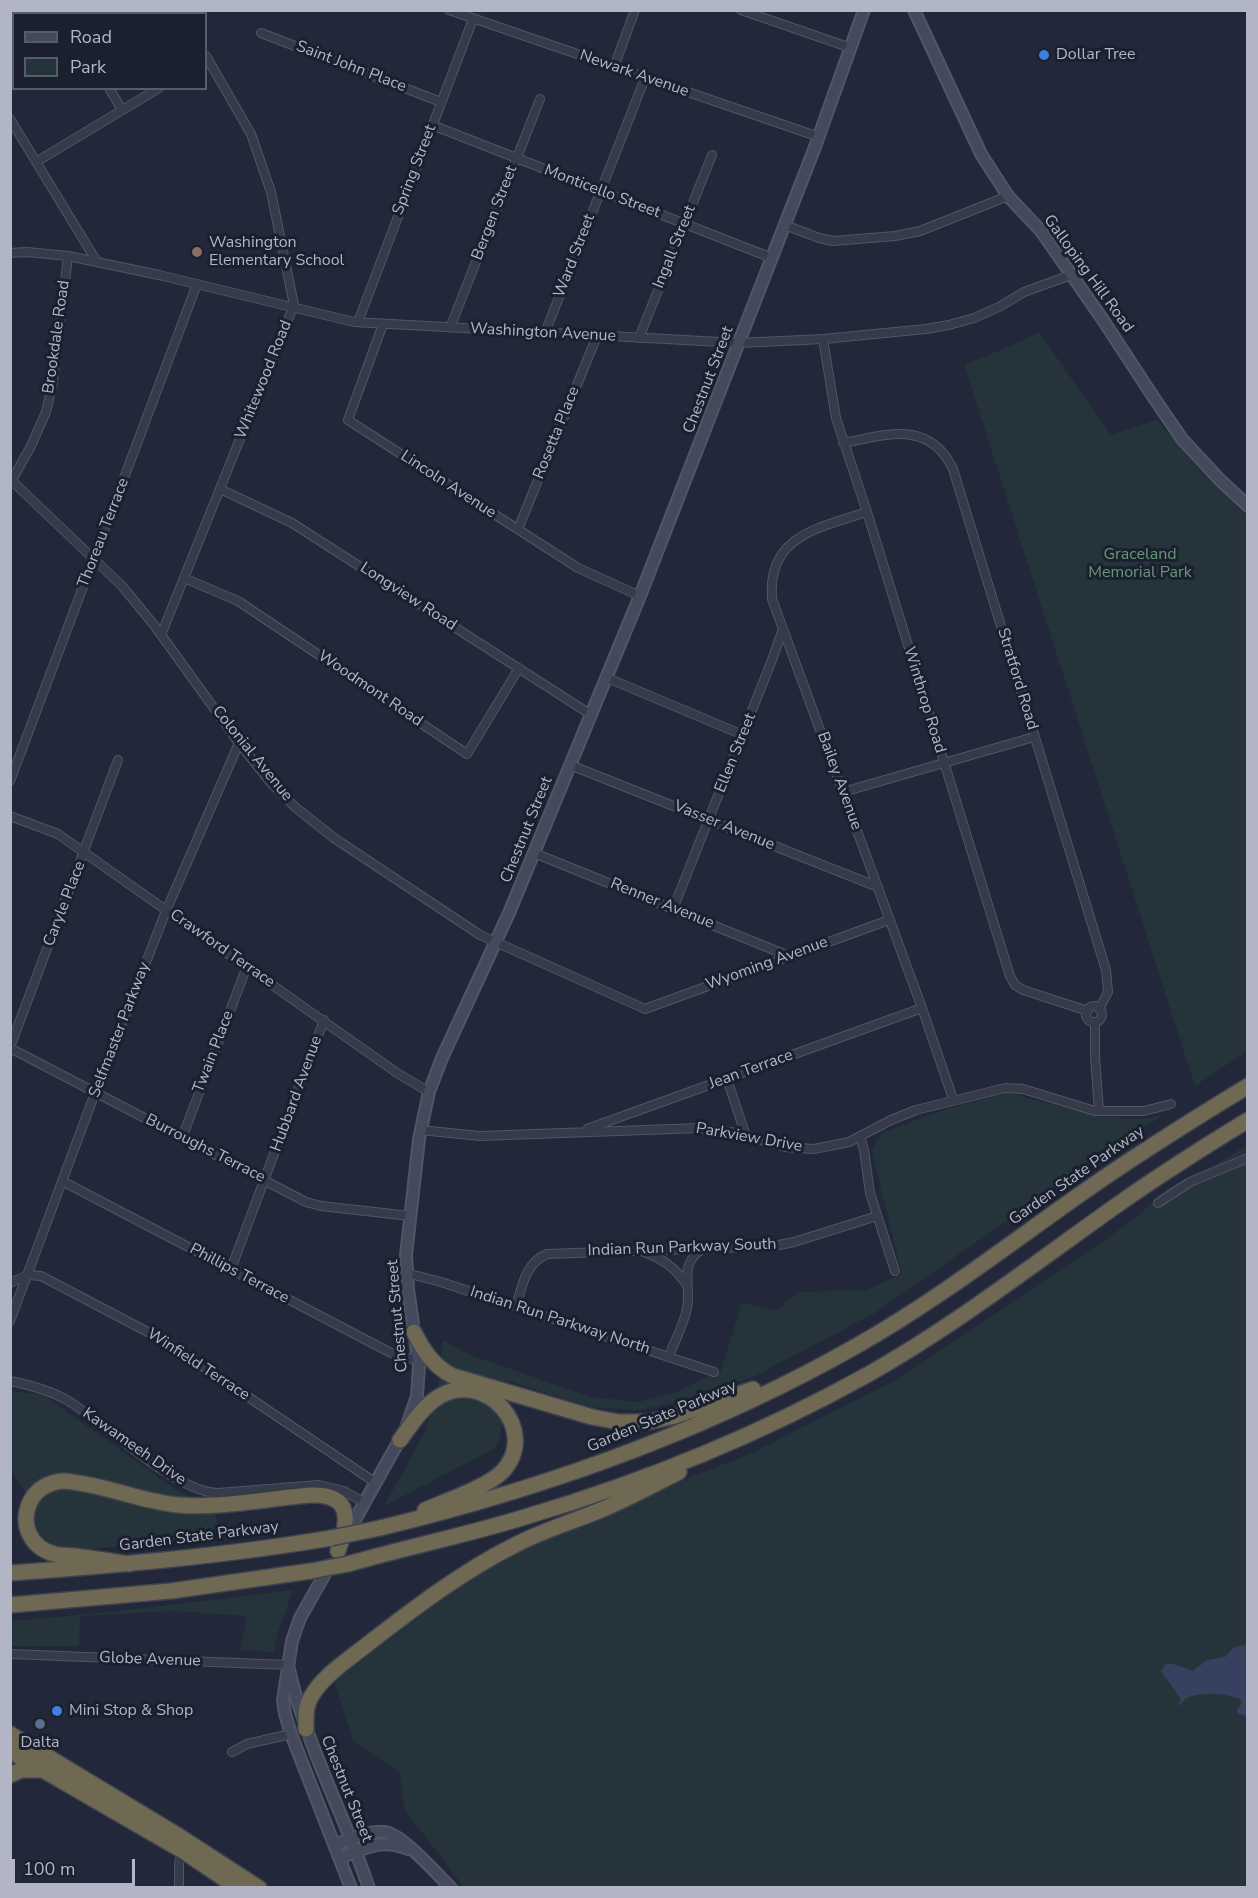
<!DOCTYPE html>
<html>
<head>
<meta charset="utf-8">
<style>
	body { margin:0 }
	#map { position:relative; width:1258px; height:1898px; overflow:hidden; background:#222839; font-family:"Nunito Sans",sans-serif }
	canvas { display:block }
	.frame { position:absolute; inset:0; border:12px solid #b1b5c5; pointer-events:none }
	.legend { position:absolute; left:12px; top:12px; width:195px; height:78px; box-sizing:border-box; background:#1b202e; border:2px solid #575c6a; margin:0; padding:8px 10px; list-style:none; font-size:18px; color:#b1b5c5 }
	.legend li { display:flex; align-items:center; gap:12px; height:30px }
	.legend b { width:30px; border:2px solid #575c6a }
	.scale { position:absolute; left:12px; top:1859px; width:123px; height:27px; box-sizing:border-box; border:3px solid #b1b5c5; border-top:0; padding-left:8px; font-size:18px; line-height:21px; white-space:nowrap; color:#b1b5c5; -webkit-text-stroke:4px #1b202e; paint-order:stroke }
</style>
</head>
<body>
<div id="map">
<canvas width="1258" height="1898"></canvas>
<div class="frame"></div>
<ul class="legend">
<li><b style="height:8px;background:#44495c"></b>Road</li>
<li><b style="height:16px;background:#24343a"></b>Park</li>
</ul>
<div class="scale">100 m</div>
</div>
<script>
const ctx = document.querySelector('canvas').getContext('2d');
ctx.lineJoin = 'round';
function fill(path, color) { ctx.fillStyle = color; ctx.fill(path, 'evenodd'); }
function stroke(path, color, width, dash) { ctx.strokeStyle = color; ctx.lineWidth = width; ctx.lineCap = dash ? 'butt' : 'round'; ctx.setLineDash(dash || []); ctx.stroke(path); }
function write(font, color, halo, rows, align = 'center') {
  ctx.font = font + ' "Nunito Sans",sans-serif'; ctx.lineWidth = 6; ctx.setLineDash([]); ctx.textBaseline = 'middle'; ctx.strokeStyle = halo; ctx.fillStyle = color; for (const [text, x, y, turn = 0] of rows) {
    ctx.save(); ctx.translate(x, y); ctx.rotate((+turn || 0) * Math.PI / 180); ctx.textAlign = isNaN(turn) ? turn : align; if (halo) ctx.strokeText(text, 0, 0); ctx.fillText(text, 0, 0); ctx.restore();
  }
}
fill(new Path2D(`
	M 1039,332 L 1111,435 L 1157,420 L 1197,467 L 1247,517 L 1247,1051 L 1195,1086 L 964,364 L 999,351 Z
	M 1008,1093 L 1100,1116 L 1134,1119 L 1162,1116 L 1099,1157 L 873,1314 L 753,1377 L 678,1402 L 639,1410 L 591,1407 L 509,1381 L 500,1438 L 494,1449 L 384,1506 L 425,1432 L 437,1392 L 443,1340 L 473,1356 L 591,1397 L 638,1402 L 676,1392 L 721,1371 L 742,1302 L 776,1311 L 798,1292 L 866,1290 L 902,1274 L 872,1152 L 877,1139 L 886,1131 L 949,1108 Z
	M 1247,1145 L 1247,1887 L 464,1887 L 404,1809 L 400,1773 L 353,1740 L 334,1681 L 490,1564 L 646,1495 L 752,1453 L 892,1382 L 1075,1261 L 1133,1220 L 1167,1189 L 1192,1175 L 1215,1165 Z
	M 11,1391 L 43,1395 L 181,1493 L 214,1506 L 220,1537 L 70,1551 L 54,1547 L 41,1536 L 34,1520 L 26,1494 L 11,1468 Z
	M 293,1590 L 277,1635 L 274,1652 L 240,1650 L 247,1616 L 172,1611 L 80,1616 L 79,1646 L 11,1646 L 11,1621 L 102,1613 Z`), '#24343a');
fill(new Path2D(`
	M 1247,1645 L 1247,1716 L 1238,1714 L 1237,1710 L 1241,1704 L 1241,1700 C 1229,1693 1199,1692 1187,1698 C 1184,1699 1182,1703 1180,1705 L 1178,1705 L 1181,1699 L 1161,1671 L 1166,1664 L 1173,1664 L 1193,1671 L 1207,1660 L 1225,1657 L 1234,1647 Z`), '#364160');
const street = new Path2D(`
	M 64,10 L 65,14
	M 178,10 L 180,14
	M 449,10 L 819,137
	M 741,10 L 851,48
	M 261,33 L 441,102
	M 614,67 L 635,10
	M 109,88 L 122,110
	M 10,119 L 97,262
	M 432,125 L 772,258
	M 36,162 L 159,88
	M 785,225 L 819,238 L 833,241 L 895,236 L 920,231 L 1008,196
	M 10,253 L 27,252 L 68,256 L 159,275 L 354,322 L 739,343 L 823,339 L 926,329 L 949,325 L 974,318 L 999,307 L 1024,292 L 1071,275
	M 358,322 L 473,19
	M 383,324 L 348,420 L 578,568 L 640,596
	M 450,328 L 540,99
	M 545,333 L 645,78
	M 639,338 L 712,155
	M 823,339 L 836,418 L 867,512 L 1010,976 L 1015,985 L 1023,990 L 1088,1011
	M 843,443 C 886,435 929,419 953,469 L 1106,970 L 1108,992 L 1099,1009
	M 10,479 L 122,586 L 154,625 L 239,743 L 272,784 L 295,807 L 334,838 L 480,935 L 645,1009 L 889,920
	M 12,480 L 31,446 L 46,412 L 53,382 L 68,256
	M 220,489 L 292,523 L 590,714
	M 867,512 C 819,528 767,535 772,599 L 922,1008 L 953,1099
	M 518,529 L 597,336
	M 184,578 L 238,601 L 467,754 L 519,668
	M 161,635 L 294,305 L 271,192 L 251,134 L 206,56
	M 605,677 L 743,735
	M 570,765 L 878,887
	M 10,781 L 197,284
	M 843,792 L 1034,737
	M 10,816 L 58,834 L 397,1073 L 429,1092
	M 534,853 L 789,956
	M 673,909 L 772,660 L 783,629
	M1086 1014a8 8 0 1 1 16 0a8 8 0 1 1-16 0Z
	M 1095,1022 L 1095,1057 L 1099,1111
	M 10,1047 L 118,760
	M 10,1048 L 306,1202 L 321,1206 L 410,1216
	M 727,1079 L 746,1136
	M 587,1129 L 922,1008
	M 420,1130 L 480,1136 L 700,1128 L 737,1133 L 785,1147 L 814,1149 L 849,1142 L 891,1120 L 916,1110 L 1005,1088 L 1023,1089 L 1095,1111 L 1144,1111 L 1171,1104
	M 860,1137 L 864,1150 L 870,1193 L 895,1271
	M 182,1138 L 247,966
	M 62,1181 L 391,1353 L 405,1358 L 418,1359
	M 1158,1203 L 1190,1182 L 1248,1158
	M 644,1252 C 661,1258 676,1268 686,1284
	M 231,1269 L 324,1020
	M 406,1273 L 441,1282 L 714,1372
	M 10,1283 L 28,1275 L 41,1276 L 165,1341 L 376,1483
	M 516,1307 C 522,1287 525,1263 547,1254 L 774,1246 L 794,1242 L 877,1216
	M 10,1321 L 95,1093 L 166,911 L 239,743
	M 669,1357 C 674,1341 684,1325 687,1308 C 692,1285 677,1264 704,1248
	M 10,1381 C 30,1385 49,1390 67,1400 C 105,1423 176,1493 218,1493 L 319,1485 L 344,1491 L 365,1503
	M 10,1654 L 289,1665
	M 232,1752 L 247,1744 L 291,1734
	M 179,1888 L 179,1863 L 183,1851`);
const secondary = new Path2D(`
	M 914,10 L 981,154 L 1008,196 L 1041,231 L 1103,320 L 1154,398 L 1182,439 L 1220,480 L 1248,506
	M 346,1536 L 406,1428 L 417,1396 L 419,1366 L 408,1289 L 406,1255 L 419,1139 L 429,1092 L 442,1058 L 509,913 L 640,596 L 815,147 L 864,10
	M 330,1565 L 300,1618 L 292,1641 L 283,1700 L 285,1714 L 291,1734 L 351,1888
	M 289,1669 C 306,1745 344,1814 369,1888
	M 335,1845 C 350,1839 368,1830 385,1832 C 403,1835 437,1874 451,1888
	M 340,1858 C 366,1848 380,1838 408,1849`);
const highway = new Path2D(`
	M 414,1332 C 423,1350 434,1367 453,1376 L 592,1417 L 619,1422 L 648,1422 L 675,1416 L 753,1389
	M 400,1440 C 411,1425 423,1406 440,1396 C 486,1370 540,1430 503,1471 C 489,1486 446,1501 425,1510
	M 380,1528 C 546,1488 709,1430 858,1345 C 937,1300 1008,1245 1082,1193 C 1136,1155 1192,1120 1248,1086
	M 129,1564 C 113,1561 97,1559 82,1557 C 73,1555 63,1556 54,1554 C 30,1547 20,1524 30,1502 C 37,1488 50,1482 64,1481 C 103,1484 139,1501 178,1505 C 218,1509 270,1498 311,1495 C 353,1494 349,1521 338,1551
	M 348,1564 C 407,1547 467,1535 525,1517 C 643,1482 759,1435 867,1375 C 956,1325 1036,1262 1120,1203 C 1161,1174 1204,1147 1248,1120
	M 10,1573 C 118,1565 225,1556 331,1538
	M 10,1605 L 171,1591 L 311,1571
	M 306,1729 C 306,1718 305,1707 311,1697 C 322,1677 346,1661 364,1647 C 412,1610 461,1572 515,1545 C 542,1531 569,1523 596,1512 C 624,1501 651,1486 679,1472
	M 10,1734 L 182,1838 L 259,1888
	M 10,1751 L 183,1851 L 238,1888
	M 10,1775 L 21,1770 L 42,1770`);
stroke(street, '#515564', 10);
stroke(secondary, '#515564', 14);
stroke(highway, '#3e4251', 18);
stroke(street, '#363b49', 8);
stroke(secondary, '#44495c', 10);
stroke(highway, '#6f6953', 15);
const highwayBridge = new Path2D(`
	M 331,1538 L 380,1528
	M 311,1571 L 348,1564`);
stroke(highwayBridge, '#3e4251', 18, []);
stroke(highwayBridge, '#6f6953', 15);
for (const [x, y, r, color] of [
	[1044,55,6,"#3f7fe0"],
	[197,252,6,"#8d6e63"],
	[57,1711,6,"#3f7fe0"],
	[40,1724,6,"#5c6f8a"]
]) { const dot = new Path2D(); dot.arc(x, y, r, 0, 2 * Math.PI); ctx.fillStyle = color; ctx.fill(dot); stroke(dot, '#1b202e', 2); }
write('16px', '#b1b5c5', '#1b202e', [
	["Dollar Tree",1056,55],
	["Washington",209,243],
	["Elementary School",209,261],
	["Mini Stop & Shop",69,1711],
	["Dalta",40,1743,"center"]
], 'left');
write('16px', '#b1b5c5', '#1b202e', [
	["Saint John Place",351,67,21],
	["Newark Avenue",634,74,19],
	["Spring Street",415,170,-69],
	["Monticello Street",602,192,21],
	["Bergen Street",495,213,-69],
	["Ingall Street",675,247,-68],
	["Ward Street",575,256,-69],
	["Galloping Hill Road",1088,274,54],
	["Washington Avenue",543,333,3],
	["Brookdale Road",57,337,-82],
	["Whitewood Road",264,380,-68],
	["Chestnut Street",709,380,-69],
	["Rosetta Place",557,433,-68],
	["Lincoln Avenue",448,485,33],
	["Thoreau Terrace",104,533,-69],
	["Longview Road",408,597,33],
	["Stratford Road",1017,679,73],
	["Woodmont Road",370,689,34],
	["Winthrop Road",924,700,73],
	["Ellen Street",736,753,-68],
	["Colonial Avenue",252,754,51],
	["Bailey Avenue",839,781,70],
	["Vasser Avenue",724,826,22],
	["Chestnut Street",527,830,-68],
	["Caryle Place",65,904,-69],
	["Renner Avenue",662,904,22],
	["Crawford Terrace",222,949,35],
	["Wyoming Avenue",767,964,-20],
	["Selfmaster Parkway",120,1030,-69],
	["Twain Place",214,1052,-69],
	["Jean Terrace",751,1070,-20],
	["Hubbard Avenue",297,1094,-70],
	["Parkview Drive",749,1138,10],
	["Burroughs Terrace",205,1149,27],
	["Garden State Parkway",1077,1176,-35],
	["Indian Run Parkway South",682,1248,-2],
	["Phillips Terrace",239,1274,28],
	["Chestnut Street",398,1316,-95],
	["Indian Run Parkway North",560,1321,18],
	["Winfield Terrace",198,1365,33],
	["Garden State Parkway",662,1417,-23],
	["Kawameeh Drive",134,1447,35],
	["Garden State Parkway",199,1537,-7],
	["Globe Avenue",150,1660,2],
	["Chestnut Street",346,1789,68]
]);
write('16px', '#68967a', '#1b202e', [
	["Graceland",1140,555],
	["Memorial Park",1140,573]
]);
</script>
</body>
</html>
